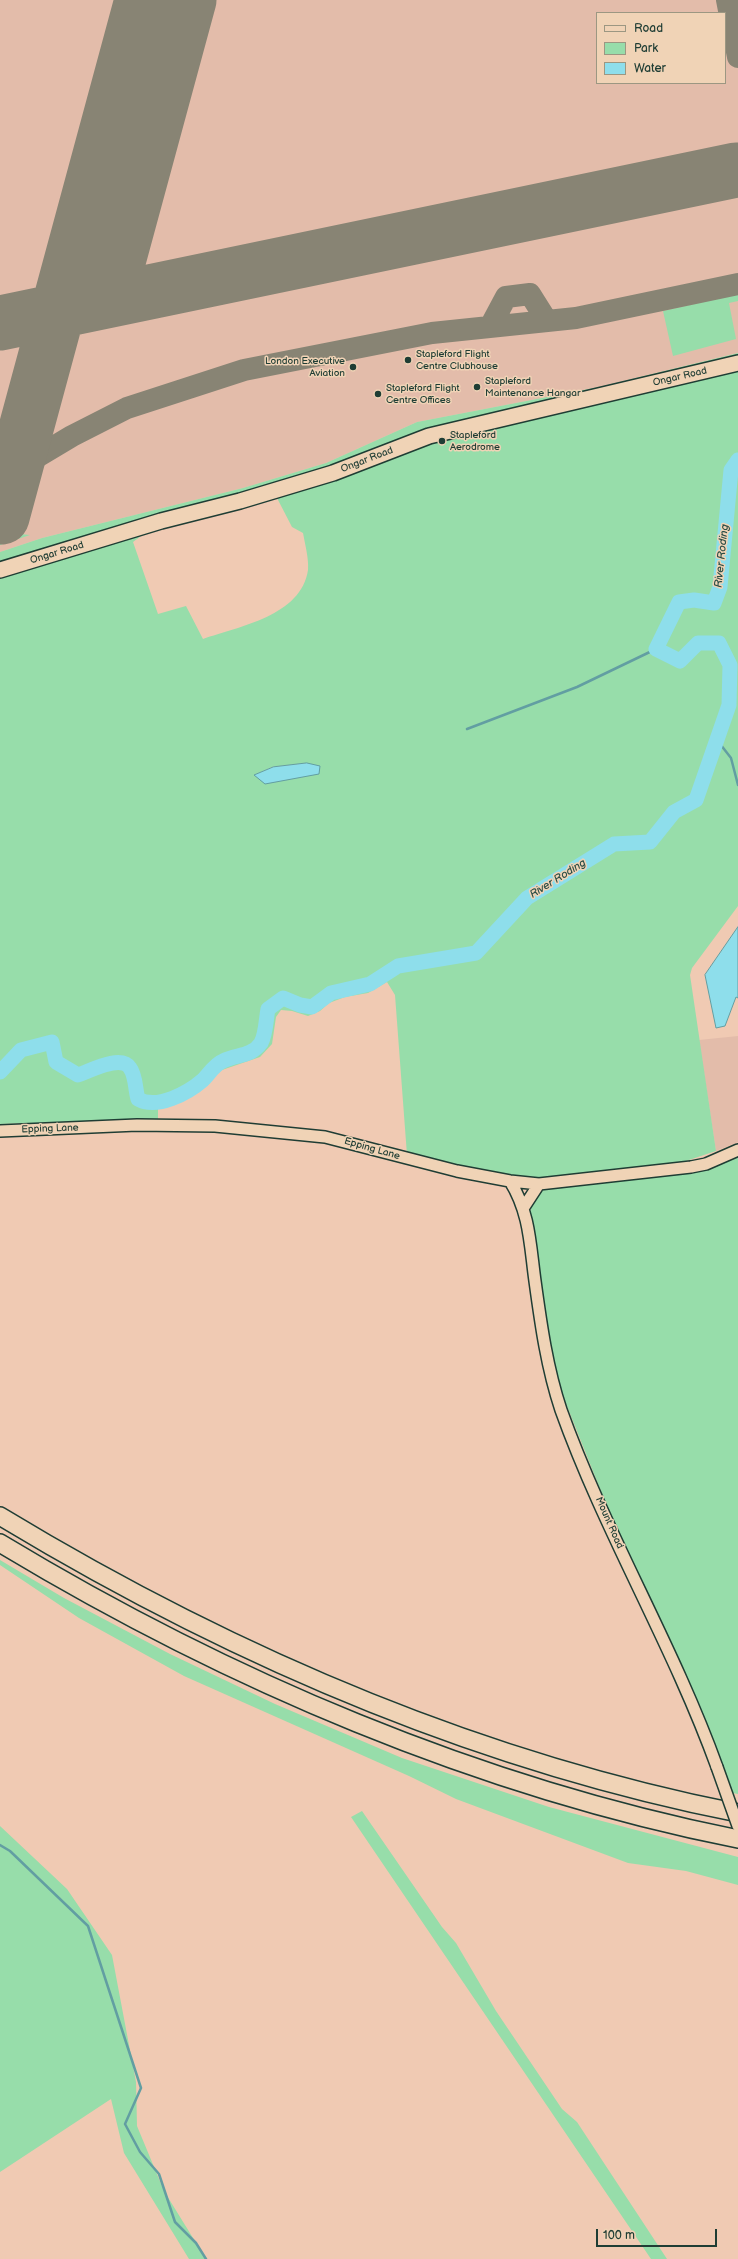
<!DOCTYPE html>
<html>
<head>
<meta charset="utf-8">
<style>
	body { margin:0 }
	#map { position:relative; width:738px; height:2259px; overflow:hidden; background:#f0cab3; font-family:"Balsamiq Sans",sans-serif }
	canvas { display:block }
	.legend { position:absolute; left:596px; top:12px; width:130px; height:72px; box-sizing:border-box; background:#f0d3b6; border:1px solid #9c9782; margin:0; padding:5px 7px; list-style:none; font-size:12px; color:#1f3d34 }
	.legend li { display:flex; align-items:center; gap:8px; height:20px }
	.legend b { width:20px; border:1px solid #9c9782 }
	.scale { position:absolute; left:596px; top:2229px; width:121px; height:18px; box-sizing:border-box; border:2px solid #1f3d34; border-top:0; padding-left:5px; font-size:12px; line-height:14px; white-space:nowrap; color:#1f3d34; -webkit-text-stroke:3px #f0d3b6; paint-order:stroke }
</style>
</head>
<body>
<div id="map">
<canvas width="738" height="2259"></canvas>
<ul class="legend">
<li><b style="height:5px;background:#f0d3b6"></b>Road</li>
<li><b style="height:11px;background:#97ddaa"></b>Park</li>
<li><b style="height:11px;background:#8edeeb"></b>Water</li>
</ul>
<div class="scale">100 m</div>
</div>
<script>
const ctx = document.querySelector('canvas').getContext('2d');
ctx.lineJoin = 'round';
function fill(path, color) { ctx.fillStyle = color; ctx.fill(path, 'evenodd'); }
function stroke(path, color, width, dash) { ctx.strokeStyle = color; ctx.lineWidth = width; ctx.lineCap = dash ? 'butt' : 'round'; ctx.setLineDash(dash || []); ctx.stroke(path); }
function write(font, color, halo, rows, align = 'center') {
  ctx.font = font + ' "Balsamiq Sans",sans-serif'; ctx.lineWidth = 3; ctx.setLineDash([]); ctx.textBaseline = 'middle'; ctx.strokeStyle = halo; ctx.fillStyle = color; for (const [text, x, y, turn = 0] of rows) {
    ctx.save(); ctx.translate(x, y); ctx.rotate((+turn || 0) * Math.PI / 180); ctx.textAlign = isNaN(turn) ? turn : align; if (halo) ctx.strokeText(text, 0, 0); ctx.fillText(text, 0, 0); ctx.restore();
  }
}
fill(new Path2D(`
	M 0,0 L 738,0 L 738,353 L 599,387 L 417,422 L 326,463 L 243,488 L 42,538 L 0,552 ZM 597,13 L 725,13 L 725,83 L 597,83 Z
	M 738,1036 L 738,1142 L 716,1151 L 699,1040 Z`), '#e3bcaa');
fill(new Path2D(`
	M 732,0 L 738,0 L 738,28 Z
	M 738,294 L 738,301 L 729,303 L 736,339 L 673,356 L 663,311 Z
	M 738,353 L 738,906 L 692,968 L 690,975 L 716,1151 L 683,1162 L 527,1179 L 407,1155 L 395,995 L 387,982 L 368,993 L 345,997 L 329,1003 L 320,1011 L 308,1016 L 292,1011 L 281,1010 L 276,1017 L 272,1044 L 260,1057 L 222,1070 L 194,1093 L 158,1108 L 158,1120 L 0,1124 L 0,552 L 42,538 L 243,488 L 326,463 L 417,422 L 599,387 ZM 277,498 L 292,527 L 303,533 C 305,544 309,559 308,570 C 301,616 240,626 203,639 L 186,606 L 158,614 L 133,542 L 145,533 ZM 307,763 L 255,775 L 272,767 Z
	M 0,532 L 30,535 L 0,545 Z
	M 738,1155 L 738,1794 L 732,1793 L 695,1696 L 612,1519 L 555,1376 L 530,1212 C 533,1200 534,1194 544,1188 L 664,1174 L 686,1174 L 707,1168 Z
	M 0,1560 L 64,1598 L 170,1654 L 275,1704 L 402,1758 L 549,1807 L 738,1857 L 738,1885 L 686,1871 L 628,1863 L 456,1799 L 409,1776 L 184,1676 L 79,1618 L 0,1565 Z
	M 362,1811 L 442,1927 L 456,1943 L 496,2011 L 562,2109 L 577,2122 L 667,2259 L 651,2259 L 351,1817 Z
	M 0,1826 L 67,1889 L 112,1955 L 136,2082 L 137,2126 L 164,2191 L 206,2259 L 189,2259 L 124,2153 L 111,2099 L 0,2172 Z`), '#97ddaa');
const water = new Path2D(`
	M 307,763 L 320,766 L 319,774 L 265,784 L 254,775 L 273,767 Z
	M 738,927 L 738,998 L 736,997 L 725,1026 L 716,1028 L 705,975 Z`);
fill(water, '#8edeeb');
stroke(water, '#629ea2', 1);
stroke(new Path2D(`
	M 467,729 L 577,687 L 656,649
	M 717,740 L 731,758 L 738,785
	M 0,1845 L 10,1851 L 88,1926 L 141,2088 L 125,2124 L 140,2152 L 159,2174 L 175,2222 L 196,2243 L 206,2259`), '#629ea2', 2.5);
stroke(new Path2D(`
	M 0,1072 L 21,1050 L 52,1042 L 56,1062 L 78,1075 C 90,1071 121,1054 130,1068 C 136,1076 135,1089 138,1099 C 157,1110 188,1093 203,1080 C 209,1074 215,1064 223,1061 C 237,1054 251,1057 261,1043 C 266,1034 266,1019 268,1009 L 283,998 L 300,1005 L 312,1007 L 331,993 L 370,984 L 398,966 L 476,953 L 527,898 L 614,844 L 650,842 L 674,812 L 696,800 L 729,705 L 730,665 L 719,643 L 698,643 L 680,661 L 656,649 L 679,602 L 694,600 L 714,603 L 720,587 L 731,470 L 738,460`), '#8edeeb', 15);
stroke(new Path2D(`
	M 727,0 L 738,57
	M 490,327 L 506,297 L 530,294 L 547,321
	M 22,441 L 25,451 L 34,456 L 48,450
	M 0,479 L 72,436 L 127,408 L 244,370 L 432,333 L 576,318 L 738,284`), '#888474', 22);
stroke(new Path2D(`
	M 110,291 L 189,0
	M 0,323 L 736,170
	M 2,517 L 142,0`), '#888474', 55);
const tertiary = new Path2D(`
	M 0,1131 L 137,1125 L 215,1126 L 325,1137 L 457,1171 L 510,1181 L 539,1184 L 691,1167 L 706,1164 L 738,1150
	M 510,1181 C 530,1213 530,1245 535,1281 C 541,1325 547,1368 561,1410 C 605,1533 673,1645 717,1767
	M 524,1207 L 539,1184`);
const primary = new Path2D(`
	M 0,570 L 161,521 L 240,501 L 333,473 L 429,436 L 738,363`);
const motorway = new Path2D(`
	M 0,1516 C 228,1654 476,1761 738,1813
	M 0,1543 C 227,1680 478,1787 738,1839`);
stroke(tertiary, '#1f3d34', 14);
stroke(primary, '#1f3d34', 18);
stroke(motorway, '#1f3d34', 20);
stroke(tertiary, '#f0d3b6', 11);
stroke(primary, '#f0d3b6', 15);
stroke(motorway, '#f0d3b6', 17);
const tertiaryBridge = new Path2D(`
	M 717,1767 L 738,1826`);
stroke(tertiaryBridge, '#1f3d34', 14, []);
stroke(tertiaryBridge, '#f0d3b6', 11);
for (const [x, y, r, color] of [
	[408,360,4,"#1f3d34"],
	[353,367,4,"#1f3d34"],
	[477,387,4,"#1f3d34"],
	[378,394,4,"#1f3d34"],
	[442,441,4,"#1f3d34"]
]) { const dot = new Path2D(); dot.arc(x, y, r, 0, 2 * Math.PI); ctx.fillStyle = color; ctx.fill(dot); stroke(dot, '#f0d3b6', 1.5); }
write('10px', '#1f3d34', '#f0d3b6', [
	["Stapleford Flight",416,354],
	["Centre Clubhouse",416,366],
	["London Executive",345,361,"right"],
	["Aviation",345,373,"right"],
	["Stapleford",485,381],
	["Maintenance Hangar",485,393],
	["Stapleford Flight",386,388],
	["Centre Offices",386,400],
	["Stapleford",450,435],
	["Aerodrome",450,447]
], 'left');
write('10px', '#1f3d34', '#f0d3b6', [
	["Ongar Road",680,377,-13],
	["Ongar Road",367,460,-21],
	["Ongar Road",57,553,-17],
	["Epping Lane",50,1129,-2],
	["Epping Lane",372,1149,16],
	["Mount Road",609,1523,66]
]);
write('italic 11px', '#2a4d46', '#f0d3b6', [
	["River Roding",722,556,-84],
	["River Roding",558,879,-32]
]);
</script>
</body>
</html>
